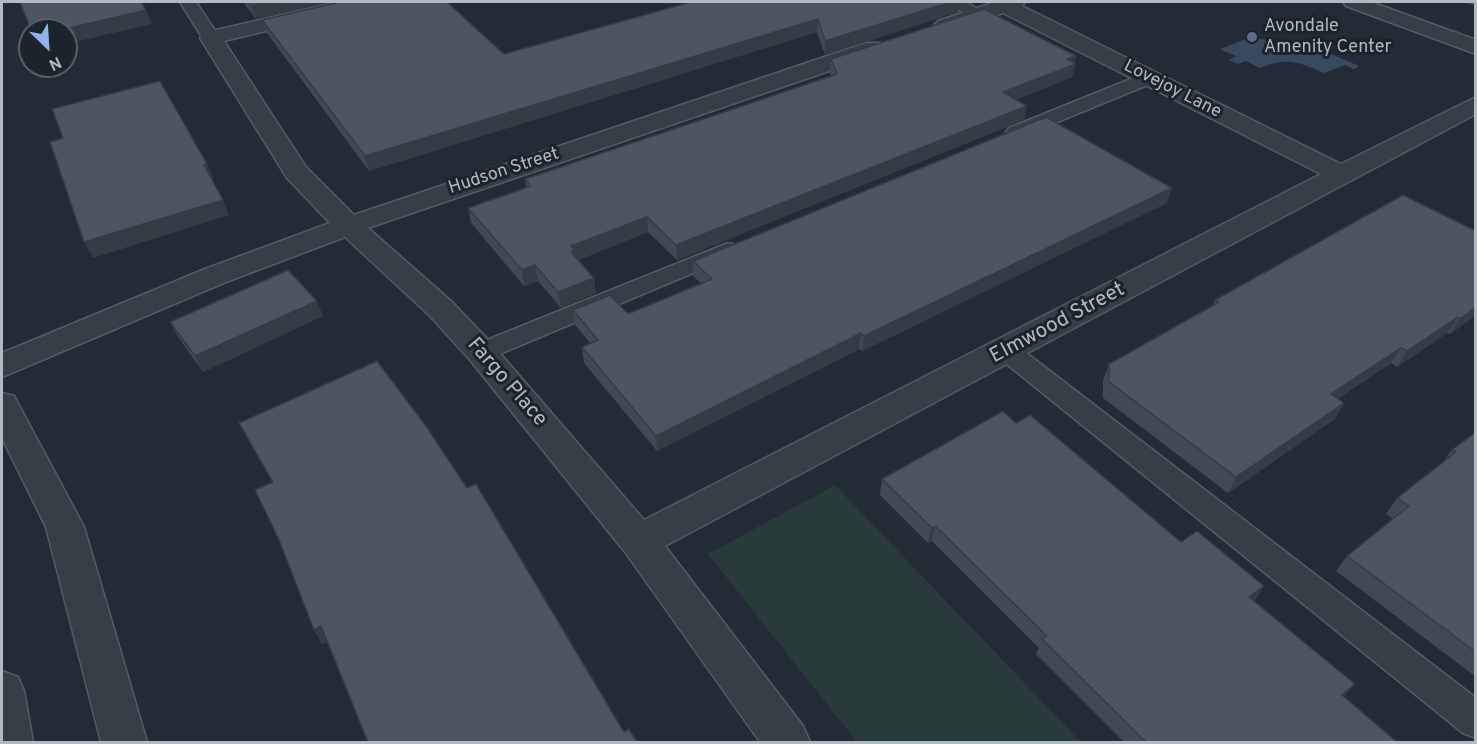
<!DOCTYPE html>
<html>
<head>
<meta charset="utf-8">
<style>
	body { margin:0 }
	#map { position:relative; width:1477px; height:744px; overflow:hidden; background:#232c36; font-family:Overpass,sans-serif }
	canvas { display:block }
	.frame { position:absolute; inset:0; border:3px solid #b1b9c3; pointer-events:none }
	.north { position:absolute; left:18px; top:18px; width:60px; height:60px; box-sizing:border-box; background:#1c232b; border:2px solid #585f68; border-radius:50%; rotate:155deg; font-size:16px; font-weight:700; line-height:24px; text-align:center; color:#b1b9c3 }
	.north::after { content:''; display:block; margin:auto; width:21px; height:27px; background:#8db5ec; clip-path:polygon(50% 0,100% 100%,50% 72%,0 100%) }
</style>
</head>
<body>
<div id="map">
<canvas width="1477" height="744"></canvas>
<div class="frame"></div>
<div class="north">N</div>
</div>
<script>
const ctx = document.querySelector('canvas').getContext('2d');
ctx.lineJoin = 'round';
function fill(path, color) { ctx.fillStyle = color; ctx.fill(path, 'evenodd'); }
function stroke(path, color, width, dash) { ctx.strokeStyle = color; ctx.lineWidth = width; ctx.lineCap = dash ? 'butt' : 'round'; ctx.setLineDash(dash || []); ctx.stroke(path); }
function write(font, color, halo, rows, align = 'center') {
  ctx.font = font + ' Overpass,sans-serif'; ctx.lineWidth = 6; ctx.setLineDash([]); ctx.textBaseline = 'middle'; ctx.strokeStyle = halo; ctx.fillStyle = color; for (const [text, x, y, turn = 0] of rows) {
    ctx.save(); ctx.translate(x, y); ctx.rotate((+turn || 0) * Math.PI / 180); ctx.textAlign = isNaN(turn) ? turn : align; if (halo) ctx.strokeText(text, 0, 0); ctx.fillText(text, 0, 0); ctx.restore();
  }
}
fill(new Path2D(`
	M 835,485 L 1081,742 L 857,742 L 708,554 Z`), '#283a39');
fill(new Path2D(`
	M 1249,38 L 1306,43 L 1359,66 L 1354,69 L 1345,65 L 1324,73 C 1298,62 1288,57 1260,68 L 1246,61 L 1238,64 L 1229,60 L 1236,56 L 1220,49 Z`), '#3a4a5e');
const service = new Path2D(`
	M 180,2 L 196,2 L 220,38 L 217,42 L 205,42 Z
	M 946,2 L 966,2 L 986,14 L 984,18 L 972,18 Z
	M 1148,72 L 1157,78 L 1155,82 L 1023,136 L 1009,136 L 1006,132 L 1009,128 Z
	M 728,243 L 736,245 L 740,250 L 736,255 L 490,358 L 481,361 L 472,358 L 468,352 L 472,346 Z
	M 1007,342 L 1016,345 L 1476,698 L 1476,738 L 1463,733 L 998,357 L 994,351 L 998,345 Z`);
const minor = new Path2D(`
	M 339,2 L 373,2 L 370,6 L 224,41 L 306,167 L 354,215 L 866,43 L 882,43 L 885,48 L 882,53 L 368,228 L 452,302 L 492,344 L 644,520 L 1321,174 L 1003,13 L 945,31 L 938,29 L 934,25 L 938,21 L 995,2 L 1025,2 L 1022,6 L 1341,164 L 1476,97 L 1476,114 L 665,546 L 803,726 L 810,742 L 760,742 L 625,552 L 470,360 L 430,316 L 345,237 L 226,282 L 2,377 L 2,353 L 205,269 L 330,223 L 287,178 L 200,38 L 203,33 Z
	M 1343,2 L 1371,2 L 1476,40 L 1476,54 L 1346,6 Z`);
const tertiary = new Path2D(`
	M 2,393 L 14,396 L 84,527 L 147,742 L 101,742 L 46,527 L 2,438 Z
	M 2,671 L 18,677 L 24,691 L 33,742 L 2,742 Z`);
stroke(service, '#545c65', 3);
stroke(minor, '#545c65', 3);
stroke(tertiary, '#545c65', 3);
fill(service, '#363e47');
fill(minor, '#363e47');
fill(tertiary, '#363e47');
fill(new Path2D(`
	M 243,2 L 331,2 L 256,19 Z
	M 691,2 L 958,12 L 825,55 L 817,32 L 369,171 L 267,33 L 262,20 L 504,54 Z
	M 1463,2 L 1476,2 L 1476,6 Z
	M 1076,56 L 1072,77 L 1016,100 L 1024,120 L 677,260 L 648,232 L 578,260 L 594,278 L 596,293 L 561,308 L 538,281 L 524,286 L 471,223 L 468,208 L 526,188 L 525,179 L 831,76 L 830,72 L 831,59 Z
	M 1167,203 L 862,351 L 859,349 L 657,451 L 584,363 L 582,347 L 591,344 L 575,325 L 573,310 L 630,313 L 701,283 L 693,276 L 693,261 Z
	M 1476,231 L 1476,315 L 1450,334 L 1447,333 L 1397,367 L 1391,363 L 1338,399 L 1344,403 L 1335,419 L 1228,493 L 1103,398 L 1103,380 L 1109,364 L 1213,305 L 1215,300 Z
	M 323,316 L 203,372 L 178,337 L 170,322 Z
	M 239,423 L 624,732 L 637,742 L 328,642 L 322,644 L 272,482 Z
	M 1016,423 L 1181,542 L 1254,601 L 1344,697 L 1397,742 L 1124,742 L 1036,654 L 1039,648 L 932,541 L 928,543 L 880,495 L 882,479 Z
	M 1476,432 L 1476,677 L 1336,571 L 1347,556 L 1393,519 L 1386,514 L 1397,498 L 1441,464 L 1452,450 Z`), '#404a54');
fill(new Path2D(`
	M 269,2 L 331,2 L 256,19 L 251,5 Z
	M 951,2 L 959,2 L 958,12 L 825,55 L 825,41 Z
	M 146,10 L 152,24 L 66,44 L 66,30 L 61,30 Z
	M 818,19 L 817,32 L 369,171 L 365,156 Z
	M 1076,56 L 1074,64 L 1076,64 L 1072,77 L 1000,106 L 1003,92 L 1067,59 Z
	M 1027,106 L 1024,120 L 677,260 L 676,245 Z
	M 207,164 L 214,179 L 210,180 L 204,165 Z
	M 1172,188 L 1167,203 L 862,351 L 864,336 Z
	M 223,200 L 229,215 L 93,258 L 84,242 Z
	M 647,217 L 648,232 L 576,260 L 571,252 L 571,246 Z
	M 535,265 L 538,281 L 524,286 L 522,270 Z
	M 594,278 L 596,293 L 561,308 L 558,292 Z
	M 317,301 L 323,316 L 203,372 L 195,356 Z
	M 1476,307 L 1476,315 L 1450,334 L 1460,319 Z
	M 1458,317 L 1447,333 L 1397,367 L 1407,351 Z
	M 861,333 L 859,349 L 657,451 L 656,436 Z
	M 1401,348 L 1391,363 L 1322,410 L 1331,394 Z
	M 1344,403 L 1335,419 L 1228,493 L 1236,477 Z
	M 935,526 L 932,541 L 928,543 L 932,528 Z
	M 1264,586 L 1255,601 L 1249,597 Z
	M 321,626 L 329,641 L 322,644 L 314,630 Z
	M 1355,684 L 1343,698 L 1342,695 Z`), '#343c45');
const building = new Path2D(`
	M 20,2 L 141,2 L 146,10 L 61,30 L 31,30 Z
	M 248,2 L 269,2 L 251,5 Z
	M 340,2 L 447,2 L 504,54 L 691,2 L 951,2 L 825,41 L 818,19 L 365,156 L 262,20 Z
	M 984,9 L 1076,56 L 1067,59 L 1076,64 L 1003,92 L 1027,106 L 676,245 L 647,217 L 571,246 L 575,250 L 571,252 L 594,278 L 558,292 L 535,265 L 522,270 L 468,208 L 531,186 L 525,179 L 837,74 L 831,59 Z
	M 160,81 L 207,164 L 204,165 L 223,200 L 84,242 L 50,142 L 63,138 L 52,109 Z
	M 1046,117 L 1172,188 L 864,336 L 861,333 L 656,436 L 582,347 L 598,340 L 573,310 L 610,295 L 627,313 L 630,313 L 712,279 L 693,261 Z
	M 1403,195 L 1476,231 L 1476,307 L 1460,319 L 1458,317 L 1407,351 L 1401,348 L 1331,394 L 1344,403 L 1236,477 L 1109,382 L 1109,364 L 1219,302 L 1215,300 Z
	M 288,270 L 317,301 L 195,356 L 170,322 Z
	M 377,361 L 426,426 L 467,488 L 476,484 L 624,732 L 629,729 L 637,742 L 368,742 L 321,626 L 314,630 L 279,540 L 255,490 L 273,482 L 239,423 Z
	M 1003,411 L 1016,423 L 1030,415 L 1181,542 L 1197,531 L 1264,586 L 1249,597 L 1355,684 L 1342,695 L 1397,742 L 1146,742 L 1042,639 L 1047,636 L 935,526 L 932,528 L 882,479 Z
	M 1476,432 L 1476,652 L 1347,556 L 1409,506 L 1397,498 L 1456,452 L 1452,450 Z`);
fill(building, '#4b5662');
stroke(building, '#343c45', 1.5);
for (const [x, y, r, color] of [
	[1252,37,6,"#5c6f8a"]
]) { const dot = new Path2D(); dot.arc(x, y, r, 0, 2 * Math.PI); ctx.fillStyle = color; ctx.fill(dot); stroke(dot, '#1c232b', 2); }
write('18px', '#b1b9c3', '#1c232b', [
	["Avondale",1264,27],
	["Amenity Center",1264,48]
], 'left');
write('18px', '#b1b9c3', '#1c232b', [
	["Lovejoy Lane",1172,90,27],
	["Hudson Street",504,172,-18]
]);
write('21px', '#b1b9c3', '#1c232b', [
	["Elmwood Street",1058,324,-28],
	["Fargo Place",506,383,49]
]);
</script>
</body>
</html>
